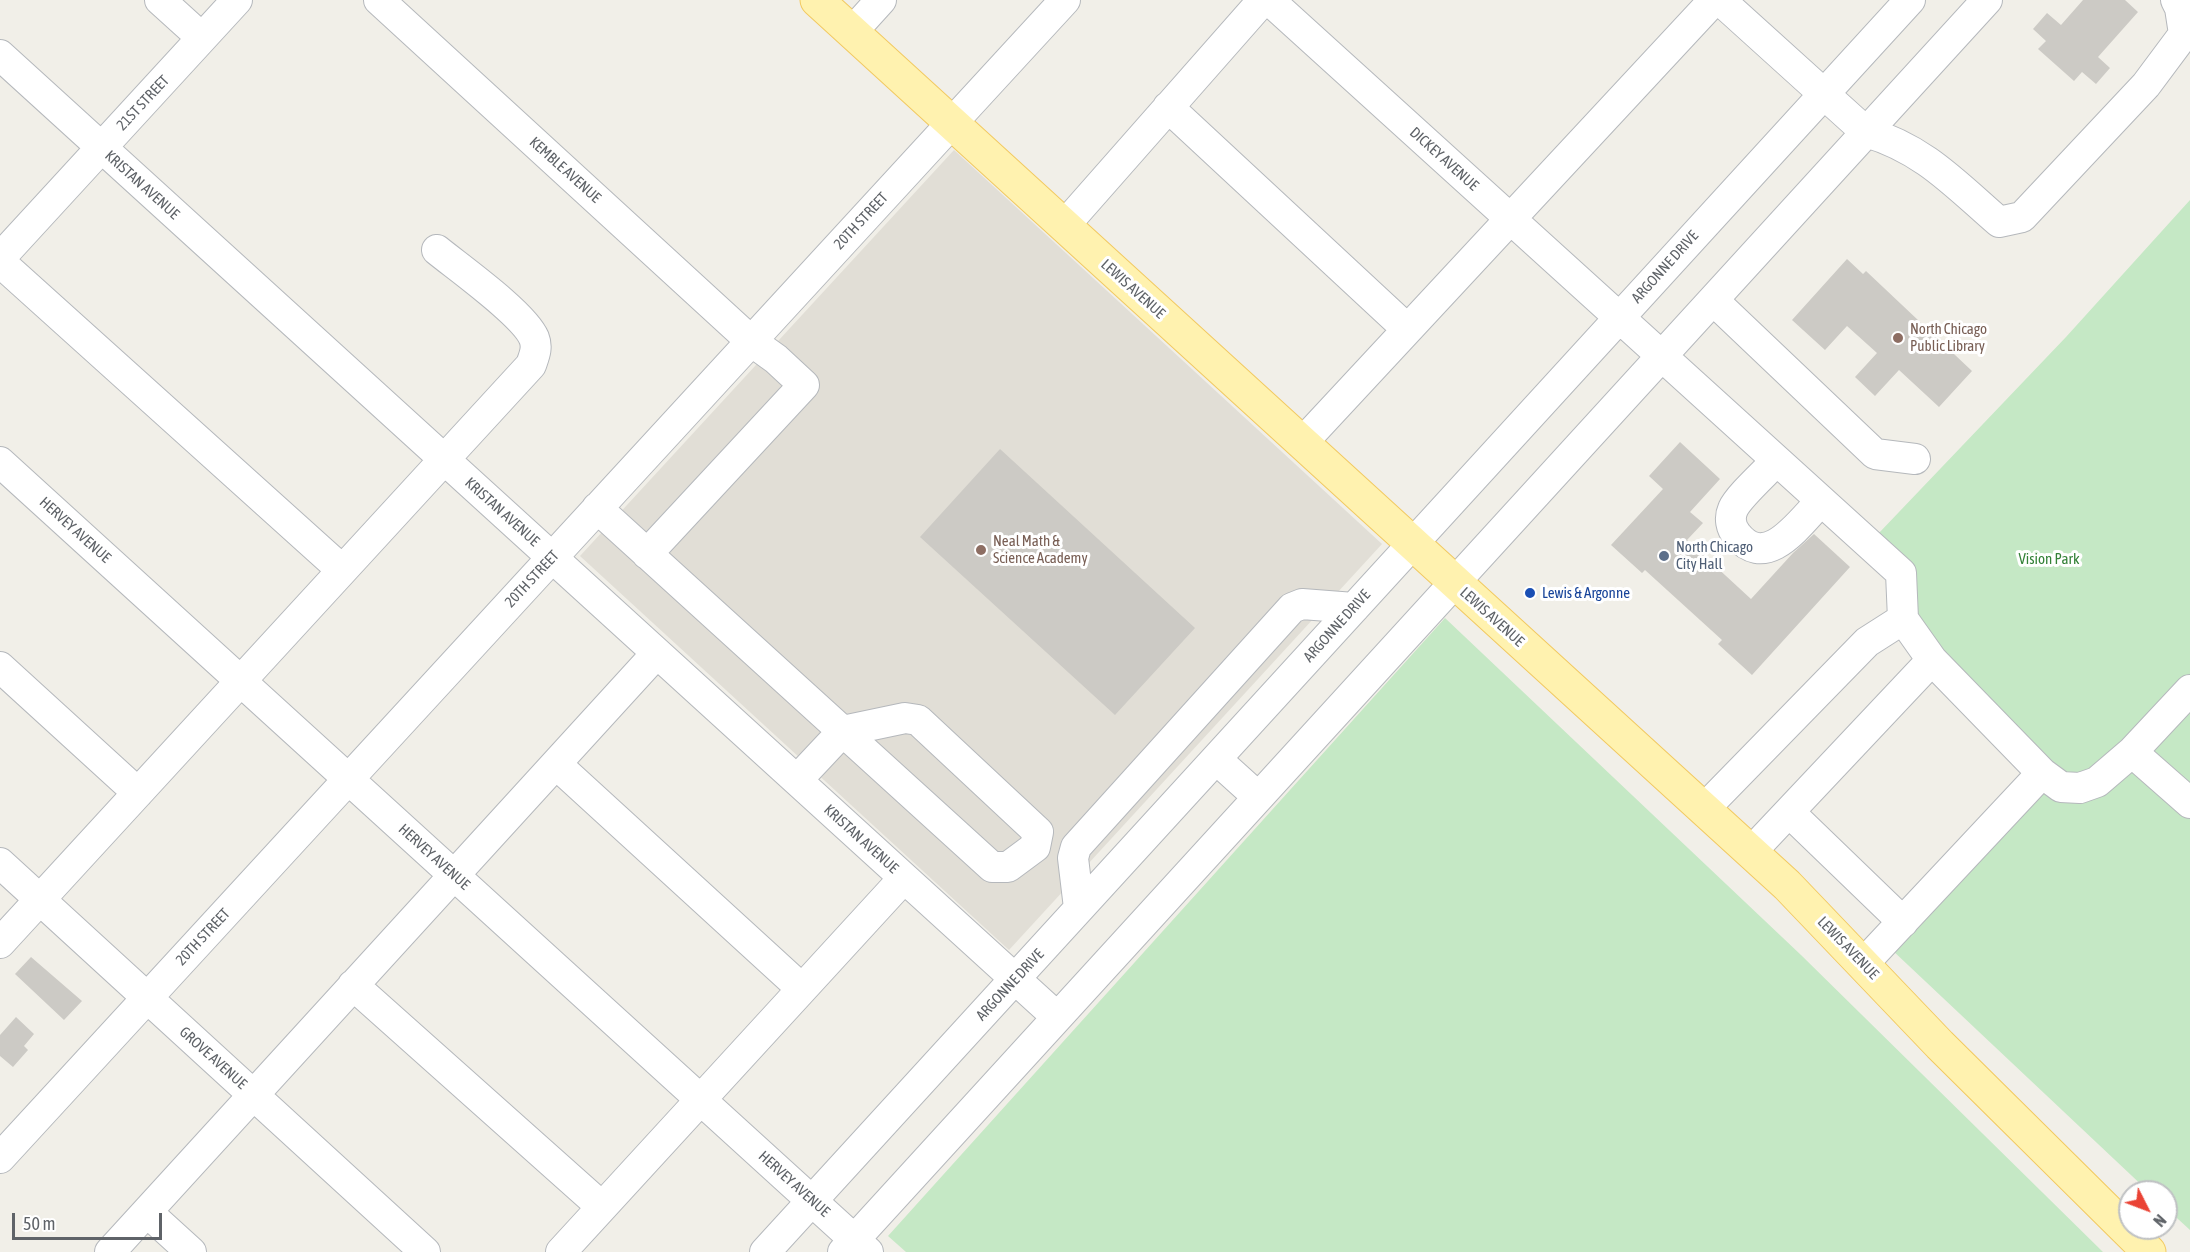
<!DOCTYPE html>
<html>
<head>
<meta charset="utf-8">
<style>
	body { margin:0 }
	#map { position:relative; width:2190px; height:1252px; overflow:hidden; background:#f1efe8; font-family:"Asap Condensed",sans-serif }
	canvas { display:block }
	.north { position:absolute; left:2118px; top:1180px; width:60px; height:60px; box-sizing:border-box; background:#fff; border:2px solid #bfc1c3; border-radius:50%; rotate:132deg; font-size:16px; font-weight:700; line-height:24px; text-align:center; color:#5f6368 }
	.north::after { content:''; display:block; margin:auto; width:21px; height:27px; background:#ea4335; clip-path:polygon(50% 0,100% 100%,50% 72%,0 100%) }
	.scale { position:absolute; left:12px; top:1213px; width:150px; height:27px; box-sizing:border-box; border:3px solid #5f6368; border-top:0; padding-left:8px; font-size:18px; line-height:21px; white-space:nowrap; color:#5f6368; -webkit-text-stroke:4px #fff; paint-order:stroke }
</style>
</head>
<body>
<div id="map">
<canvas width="2190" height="1252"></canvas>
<div class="north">N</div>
<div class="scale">50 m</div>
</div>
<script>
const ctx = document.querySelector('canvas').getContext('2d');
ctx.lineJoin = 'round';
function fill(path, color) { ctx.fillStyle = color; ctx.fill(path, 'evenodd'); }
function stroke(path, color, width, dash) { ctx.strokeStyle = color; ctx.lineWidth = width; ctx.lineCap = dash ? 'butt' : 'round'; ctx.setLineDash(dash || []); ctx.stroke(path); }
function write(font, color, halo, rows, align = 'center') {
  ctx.font = font + ' "Asap Condensed",sans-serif'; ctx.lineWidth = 6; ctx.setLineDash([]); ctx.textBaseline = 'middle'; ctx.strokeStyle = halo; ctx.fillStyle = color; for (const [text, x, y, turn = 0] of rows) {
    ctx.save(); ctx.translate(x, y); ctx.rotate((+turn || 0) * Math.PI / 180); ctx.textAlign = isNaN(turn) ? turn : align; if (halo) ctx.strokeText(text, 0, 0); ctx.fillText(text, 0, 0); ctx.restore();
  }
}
fill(new Path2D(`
	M 954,150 L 1382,544 L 1009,950 L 580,556 Z`), '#e1ded6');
fill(new Path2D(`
	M 2190,200 L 2190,1230 L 2166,1208 L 2166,1192 L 2149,1192 L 1891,949 L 2058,770 L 1941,652 L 1919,617 L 1878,534 L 2066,337 Z
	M 1445,618 L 1801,955 L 2103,1252 L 906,1252 L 888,1236 Z`), '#c5e8c5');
fill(new Path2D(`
	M 2083,0 L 2125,0 L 2138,12 L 2098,57 L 2110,68 L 2096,84 L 2082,72 L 2074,81 L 2038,49 L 2046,41 L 2033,29 L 2047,13 L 2061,25 Z
	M 1847,259 L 1863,274 L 1866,271 L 1972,371 L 1939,407 L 1899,370 L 1875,396 L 1855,377 L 1877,353 L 1847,326 L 1825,350 L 1792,320 Z
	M 1680,442 L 1720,479 L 1690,512 L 1703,523 L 1687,540 L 1751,599 L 1793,553 L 1814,534 L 1850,567 L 1752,675 L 1718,644 L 1722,640 L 1645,570 L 1642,573 L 1611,545 L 1663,489 L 1649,476 Z
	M 1000,449 L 1195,628 L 1115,715 L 920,537 Z
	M 31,957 L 82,1001 L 64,1020 L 15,974 Z
	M 16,1017 L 34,1034 L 24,1046 L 28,1050 L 13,1067 L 0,1056 L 0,1035 Z`), '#cccac5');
const minor = new Path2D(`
	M 160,0 L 202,38
	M 379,0 L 751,341 L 776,359 L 804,385 L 647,554
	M 1269,0 L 1901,573 L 1903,619 L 1932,660 L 2042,773 L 1863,964
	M 1720,0 L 1866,132 C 1924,149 1955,184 1999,222 L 2022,217 L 2146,85 L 2184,34 L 2180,8 L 2176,0
	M 852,32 L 881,0
	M 0,55 L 1057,1017
	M 1168,107 L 1407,329
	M 1064,226 L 1263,0
	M 0,258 L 237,0
	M 0,262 L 342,570
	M 1713,300 L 1875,454 L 1915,459
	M 1302,443 L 1714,0
	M 1776,461 C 1766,472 1738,497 1733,509 C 1729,518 1731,528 1737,535 C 1767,572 1800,522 1821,501
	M 0,462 L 868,1252
	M 597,508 C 729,628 861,747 992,867 L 1008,867 L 1035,847 L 1038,832 L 918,720 L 905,718 L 843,731 L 797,780
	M 0,667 L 138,793
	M 2132,752 L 2190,803
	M 1216,759 L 1258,797
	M 556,764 L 802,989
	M 2042,773 L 2061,787 L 2080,788 L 2097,782 L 2132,752 L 2190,690
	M 1704,809 L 1867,642 L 1903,619
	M 1789,812 L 1903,922
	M 1751,852 L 1932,660
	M 0,863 L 425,1252
	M 1079,908 L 1073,858 L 1076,847 L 1292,608 L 1302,604 L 1354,608
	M 0,943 L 531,365 C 534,356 538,348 534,338 C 524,314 459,268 437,250
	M 353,985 L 602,1207
	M 0,1158 L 1065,0
	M 147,1212 L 191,1252
	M 110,1252 L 657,653
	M 561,1252 L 904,878
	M 765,1252 L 1910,0
	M 843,1252 L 1987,0`);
const major = new Path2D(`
	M 817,0 L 1787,885 L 1940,1045 L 2149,1252`);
stroke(minor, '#b5b8bc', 32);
stroke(major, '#f2c960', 35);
stroke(minor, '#fff', 30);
stroke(major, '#fff2af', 33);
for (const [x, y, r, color] of [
	[1898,338,6,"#8d6e63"],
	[981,550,6,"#8d6e63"],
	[1664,556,6,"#5c6f8a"],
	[1530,593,6,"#1a4fb4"]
]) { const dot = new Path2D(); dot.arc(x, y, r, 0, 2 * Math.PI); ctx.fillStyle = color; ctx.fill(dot); stroke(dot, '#fff', 2); }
write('15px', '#5f6368', '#fff', [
	["21ST STREET",143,103,-47],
	["DICKEY AVENUE",1444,159,42],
	["KEMBLE AVENUE",565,170,42],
	["KRISTAN AVENUE",142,185,42],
	["20TH STREET",861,221,-47],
	["ARGONNE DRIVE",1665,267,-48],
	["LEWIS AVENUE",1133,289,42],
	["KRISTAN AVENUE",502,512,42],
	["HERVEY AVENUE",75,530,42],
	["20TH STREET",532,579,-47],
	["LEWIS AVENUE",1492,617,42],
	["ARGONNE DRIVE",1337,626,-48],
	["KRISTAN AVENUE",861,839,42],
	["HERVEY AVENUE",434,857,42],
	["20TH STREET",203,937,-47],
	["LEWIS AVENUE",1848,948,46],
	["ARGONNE DRIVE",1010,985,-47],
	["GROVE AVENUE",213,1058,42],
	["HERVEY AVENUE",794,1184,42]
]);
write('15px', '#785e54', '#fff', [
	["North Chicago",1910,329],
	["Public Library",1910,346],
	["Neal Math &",993,541],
	["Science Academy",993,558]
], 'left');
write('15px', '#4e5e75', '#fff', [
	["North Chicago",1676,547],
	["City Hall",1676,564]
], 'left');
write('15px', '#348238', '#fff', [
	["Vision Park",2049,559]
]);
write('15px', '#164399', '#fff', [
	["Lewis & Argonne",1542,593]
], 'left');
</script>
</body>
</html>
